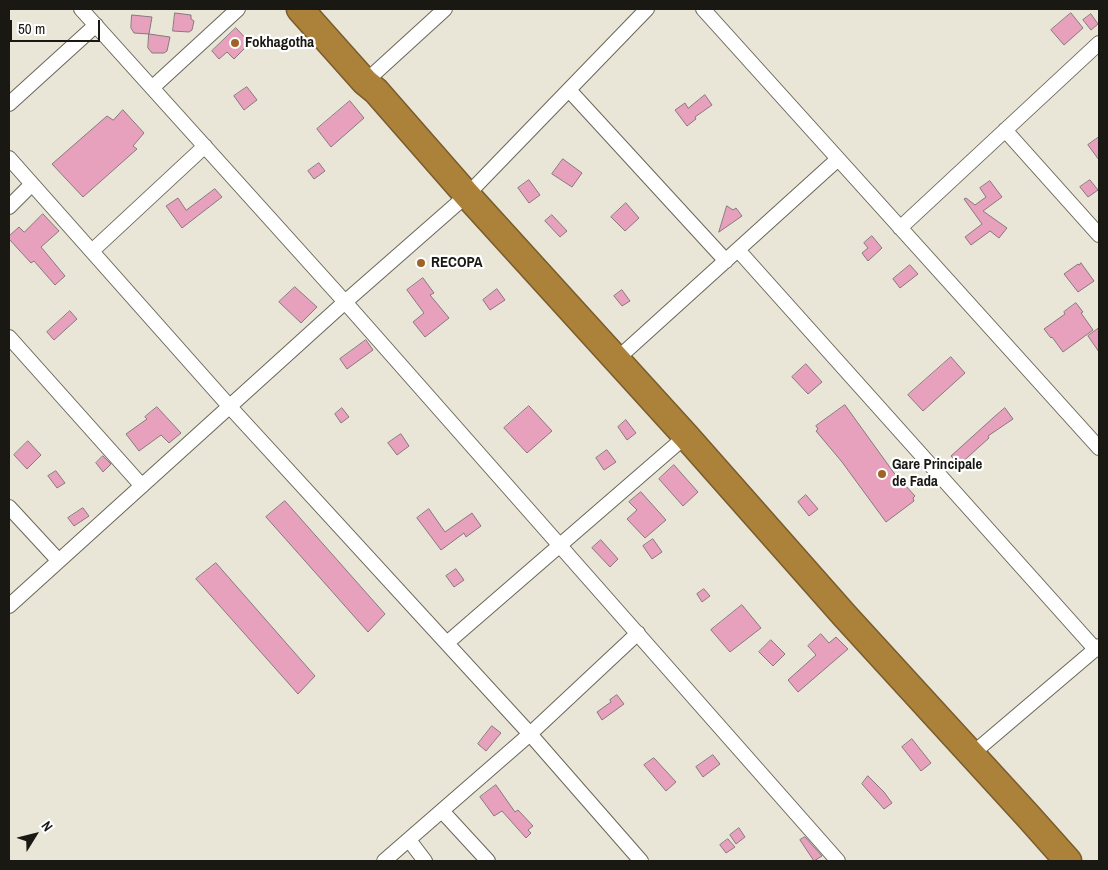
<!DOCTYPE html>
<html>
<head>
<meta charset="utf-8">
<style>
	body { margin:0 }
	#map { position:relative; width:1108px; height:870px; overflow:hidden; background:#eae6d7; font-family:"Archivo Narrow",sans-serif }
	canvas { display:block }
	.frame { position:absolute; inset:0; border:10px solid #1a1813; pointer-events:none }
	.north { position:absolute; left:10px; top:810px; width:50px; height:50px; -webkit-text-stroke:4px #fff; paint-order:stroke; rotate:54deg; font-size:14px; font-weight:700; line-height:20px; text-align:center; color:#1a1813 }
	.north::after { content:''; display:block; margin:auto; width:18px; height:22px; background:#1a1813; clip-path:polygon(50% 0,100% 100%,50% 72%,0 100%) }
	.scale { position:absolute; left:10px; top:20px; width:90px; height:22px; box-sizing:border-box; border:2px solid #1a1813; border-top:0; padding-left:6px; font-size:15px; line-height:18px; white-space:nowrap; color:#1a1813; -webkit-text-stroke:4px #fff; paint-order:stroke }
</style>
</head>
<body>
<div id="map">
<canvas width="1108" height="870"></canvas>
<div class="frame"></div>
<div class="north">N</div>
<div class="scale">50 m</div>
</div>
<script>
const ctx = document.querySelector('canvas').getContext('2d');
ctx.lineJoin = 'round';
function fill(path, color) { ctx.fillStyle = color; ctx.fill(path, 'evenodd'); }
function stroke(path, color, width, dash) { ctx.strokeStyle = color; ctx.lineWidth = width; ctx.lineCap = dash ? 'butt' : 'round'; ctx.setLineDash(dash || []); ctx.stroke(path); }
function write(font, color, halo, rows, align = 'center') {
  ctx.font = font + ' "Archivo Narrow",sans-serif'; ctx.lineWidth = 4.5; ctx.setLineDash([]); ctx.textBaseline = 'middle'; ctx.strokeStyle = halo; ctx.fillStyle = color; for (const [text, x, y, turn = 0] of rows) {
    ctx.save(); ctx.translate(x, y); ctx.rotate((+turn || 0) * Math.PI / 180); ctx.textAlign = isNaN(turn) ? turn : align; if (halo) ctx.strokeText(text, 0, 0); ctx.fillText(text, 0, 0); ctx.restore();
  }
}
const building = new Path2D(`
	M 175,13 L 191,15 L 191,19 L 194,21 L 192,30 L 189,32 L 173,31 Z
	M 1071,13 L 1083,28 L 1064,45 L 1051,30 Z
	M 1091,14 L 1098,24 L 1091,30 L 1083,20 Z
	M 132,15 L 152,17 L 149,34 L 134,33 L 131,28 Z
	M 236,28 L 250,43 L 234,59 L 227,52 L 219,59 L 212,51 Z
	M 149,34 L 170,37 L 167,51 L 164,53 L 152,53 L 148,48 Z
	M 247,87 L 257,100 L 244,110 L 234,96 Z
	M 705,95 L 712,105 L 695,117 L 696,119 L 687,126 L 675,110 L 685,103 L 688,108 Z
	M 350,101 L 364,118 L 331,147 L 317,129 Z
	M 123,110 L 144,133 L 133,146 L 137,149 L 83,197 L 52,164 L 107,116 L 113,120 Z
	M 1099,137 L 1099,160 L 1088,145 Z
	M 563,159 L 582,173 L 572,187 L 552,174 Z
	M 319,163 L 325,171 L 314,179 L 308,171 Z
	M 529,180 L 540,195 L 529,203 L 518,188 Z
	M 1090,180 L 1098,190 L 1088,197 L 1080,187 Z
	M 990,181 L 1002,197 L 983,211 L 1007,228 L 999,238 L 990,231 L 971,245 L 965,237 L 982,224 L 964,199 L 966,198 L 975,205 L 986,197 L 980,188 Z
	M 215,189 L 222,197 L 182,228 L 166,206 L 178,198 L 186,210 Z
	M 626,203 L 639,218 L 625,231 L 611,217 Z
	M 727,206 L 733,210 L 736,208 L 742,216 L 719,232 Z
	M 43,214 L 59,231 L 41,247 L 65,276 L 55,285 L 34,261 L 31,263 L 9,239 L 9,236 L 19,227 L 24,232 Z
	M 552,215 L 567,231 L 560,237 L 545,221 Z
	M 872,236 L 882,248 L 868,261 L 862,253 L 868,248 L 864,243 Z
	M 1081,263 L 1094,281 L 1078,292 L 1064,274 L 1078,264 L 1079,265 Z
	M 910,265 L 918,274 L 900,288 L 893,279 Z
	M 423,278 L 434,293 L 430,295 L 449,318 L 425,337 L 413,322 L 424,313 L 407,290 Z
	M 295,287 L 317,307 L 301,323 L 279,302 Z
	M 497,289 L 505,300 L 490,310 L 483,300 Z
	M 622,290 L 630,301 L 622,306 L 614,296 Z
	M 1076,303 L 1083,312 L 1081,313 L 1093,330 L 1063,352 L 1052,337 L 1051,338 L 1044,329 L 1065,314 L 1064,312 Z
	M 70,311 L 77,319 L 54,340 L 47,332 Z
	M 1099,328 L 1099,352 L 1088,336 Z
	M 366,340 L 373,350 L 347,369 L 340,359 Z
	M 951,357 L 965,373 L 923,411 L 908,395 Z
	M 806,364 L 822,382 L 808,394 L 792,377 Z
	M 845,405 L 894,473 L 915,496 L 913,498 L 914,501 L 886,522 L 842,462 L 816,431 L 818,429 L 816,426 Z
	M 529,406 L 552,431 L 527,453 L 504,428 Z
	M 157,407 L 181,433 L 169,443 L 161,435 L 139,451 L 126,434 L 147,419 L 145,417 Z
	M 342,408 L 349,417 L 341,423 L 335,414 Z
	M 1005,408 L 1013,419 L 988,436 L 989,438 L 959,465 L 951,456 L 994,417 Z
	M 626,420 L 636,433 L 627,440 L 618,427 Z
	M 401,434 L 409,446 L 397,455 L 388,443 Z
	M 28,441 L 41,455 L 27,469 L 14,455 Z
	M 607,450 L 616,462 L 604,470 L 596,458 Z
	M 103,456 L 111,464 L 103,472 L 96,463 Z
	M 674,465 L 698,492 L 683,506 L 659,479 Z
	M 56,471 L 65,483 L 57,488 L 48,476 Z
	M 641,492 L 666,520 L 645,538 L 627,519 L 637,510 L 629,502 Z
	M 806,495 L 818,509 L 809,516 L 798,502 Z
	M 285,501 L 385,614 L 368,632 L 266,517 Z
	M 83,508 L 89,516 L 74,526 L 68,518 Z
	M 429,509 L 445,532 L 472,513 L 481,526 L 466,537 L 464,533 L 441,550 L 417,518 Z
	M 653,539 L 662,552 L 652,559 L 643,546 Z
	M 601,540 L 618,559 L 610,567 L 592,548 Z
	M 216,563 L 315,676 L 298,694 L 196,579 Z
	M 456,569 L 464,580 L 454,587 L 446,576 Z
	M 704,589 L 710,596 L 702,602 L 697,594 Z
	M 742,605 L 761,628 L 730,652 L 711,630 Z
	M 821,634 L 829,643 L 836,637 L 848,649 L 798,692 L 788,680 L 816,655 L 808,646 Z
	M 771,640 L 785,654 L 773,666 L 759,652 Z
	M 617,695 L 624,704 L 602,720 L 597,712 L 611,702 L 610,700 Z
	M 492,726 L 501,733 L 486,751 L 478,744 Z
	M 912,739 L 931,763 L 921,771 L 902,747 Z
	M 713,755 L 720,764 L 703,777 L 696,767 Z
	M 654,758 L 676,782 L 666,791 L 644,765 Z
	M 868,776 L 884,792 L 892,803 L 884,809 L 862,784 Z
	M 496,785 L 515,812 L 518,810 L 533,826 L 528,830 L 531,833 L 526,838 L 502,811 L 494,816 L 480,797 Z
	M 739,828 L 745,837 L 736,844 L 730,835 Z
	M 805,837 L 822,856 L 814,861 L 800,840 Z
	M 728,839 L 735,847 L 726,853 L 720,845 Z`);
fill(building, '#e8a1bd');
stroke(building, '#87787d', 1);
const street = new Path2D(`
	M 81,9 L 345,302 L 838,861
	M 703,9 L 1099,448
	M 365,82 L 445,9
	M 153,87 L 238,9
	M 569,90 L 726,261
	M 9,104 L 96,25
	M 1005,130 L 1099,235
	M 9,158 L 230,407 L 530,734 L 641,861
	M 9,207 L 32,184
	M 900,228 L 1099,43
	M 738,250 L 1096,650
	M 92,251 L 205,146
	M 9,337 L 142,486
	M 617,359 L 838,159
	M 9,507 L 58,560
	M 9,606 L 345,302 L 467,195 L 647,9
	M 447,643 L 686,436
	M 972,754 L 1099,646
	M 442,811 L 488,861
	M 409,840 L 425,861
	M 384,861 L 530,734 L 638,633`);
const highway = new Path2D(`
	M 300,9 L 365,82 L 376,91 L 467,195 L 686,436 L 845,616 L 1028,816 L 1068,861`);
stroke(street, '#6a675a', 16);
stroke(highway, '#795c2c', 29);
stroke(street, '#fff', 14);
stroke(highway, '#ac8139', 26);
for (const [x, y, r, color] of [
	[235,43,5,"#9f6425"],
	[421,263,5,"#9f6425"],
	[882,474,5,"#9f6425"]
]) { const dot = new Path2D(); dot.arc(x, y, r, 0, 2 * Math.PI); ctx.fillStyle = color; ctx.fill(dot); stroke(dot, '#fff', 2); }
write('bold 15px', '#1a1813', '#fff', [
	["Fokhagotha",245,43],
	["RECOPA",431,263],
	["Gare Principale",892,465],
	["de Fada",892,482]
], 'left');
</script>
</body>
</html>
